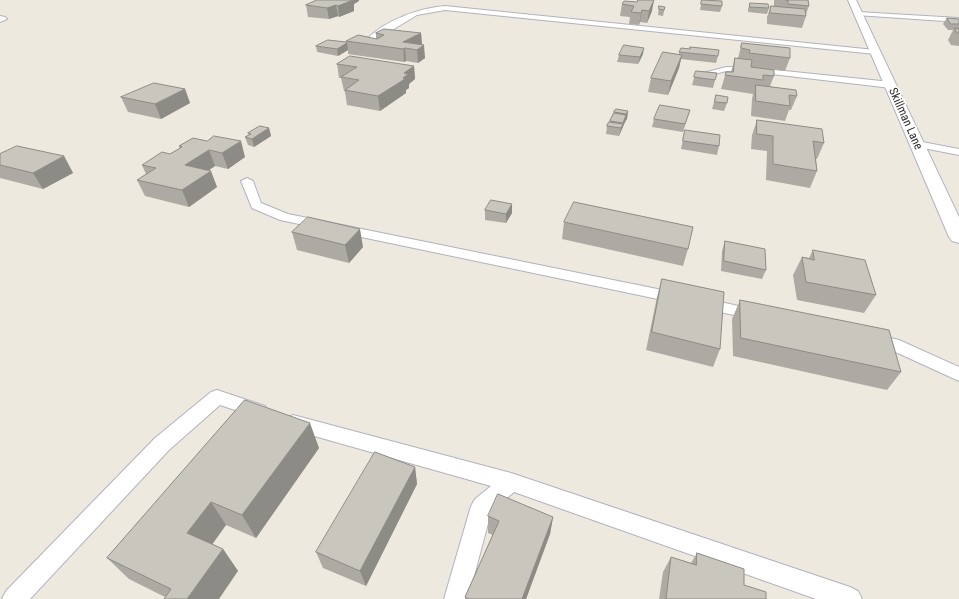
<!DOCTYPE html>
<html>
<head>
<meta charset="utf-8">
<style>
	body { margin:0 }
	canvas { display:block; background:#eee9de }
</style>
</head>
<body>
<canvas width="959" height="599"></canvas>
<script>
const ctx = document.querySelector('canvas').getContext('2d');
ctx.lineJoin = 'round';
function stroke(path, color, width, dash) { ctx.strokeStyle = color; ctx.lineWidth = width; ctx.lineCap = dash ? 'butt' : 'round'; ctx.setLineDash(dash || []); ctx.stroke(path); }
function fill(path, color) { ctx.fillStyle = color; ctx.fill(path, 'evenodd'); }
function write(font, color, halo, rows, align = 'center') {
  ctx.font = font + ' "Roboto Condensed",sans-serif'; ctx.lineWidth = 3.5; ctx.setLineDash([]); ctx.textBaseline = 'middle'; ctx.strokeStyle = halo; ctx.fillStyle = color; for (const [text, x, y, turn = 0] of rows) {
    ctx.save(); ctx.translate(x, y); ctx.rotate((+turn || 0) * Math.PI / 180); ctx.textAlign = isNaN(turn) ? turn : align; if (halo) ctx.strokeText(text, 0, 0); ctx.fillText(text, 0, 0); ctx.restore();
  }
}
const service = new Path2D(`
	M 445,6 L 875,50 L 879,52 L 875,54 L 445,10 L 417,15 L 374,41 L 367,39 C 386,20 419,8 445,6 Z
	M 858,12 L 959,18 L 959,22 L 856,15 L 856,13 Z
	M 726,67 L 746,67 L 891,82 L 895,85 L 891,88 L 746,71 L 726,71 L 700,78 L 696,75 Z
	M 917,141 L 959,149 L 959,155 L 913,146 L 912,144 Z
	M 247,178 L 253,181 L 261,203 L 288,214 L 677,293 L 682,294 L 684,298 L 682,302 L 677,303 L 280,220 L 252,208 L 241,181 Z
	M 703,298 L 756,310 L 761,311 L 764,315 L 761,319 L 756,320 L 698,307 L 695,303 L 698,299 Z
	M 873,334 L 899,340 L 959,367 L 959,381 L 889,349 L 867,344 L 865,340 L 867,336 Z
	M 217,390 L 265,406 L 268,411 L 265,416 L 259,418 L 220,405 L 169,450 L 30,599 L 2,599 L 6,591 L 155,438 L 211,392 Z
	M 293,415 L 511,473 L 850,587 L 858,591 L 862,599 L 816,599 L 514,492 L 491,512 L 468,599 L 444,599 L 471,506 L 475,499 L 491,486 L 286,428 L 284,423 L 286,418 Z`);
const minor = new Path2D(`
	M 0,16 L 5,17 L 7,19 L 0,22 Z`);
const tertiary = new Path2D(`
	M 848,0 L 856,0 L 959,217 L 959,243 L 952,241 L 949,237 Z`);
stroke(service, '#b2b2c0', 2);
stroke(minor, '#b2b2c0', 2);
stroke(tertiary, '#b2b2c0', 2);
fill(service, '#fff');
fill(minor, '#fff');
fill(tertiary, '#fff');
fill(new Path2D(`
	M 702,0 L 722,6 L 720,12 L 700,10 Z
	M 774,0 L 808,0 L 809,6 L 806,14 L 806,16 L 802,28 L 767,24 L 767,17 L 771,6 L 774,6 Z
	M 359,1 L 354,4 L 354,11 L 339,17 L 338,16 L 329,19 L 308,17 L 306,5 Z
	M 624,1 L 652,11 L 647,23 L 640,22 L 639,25 L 629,24 L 630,17 L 620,16 L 622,4 Z
	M 750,3 L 769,8 L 767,14 L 748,12 L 748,9 Z
	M 659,6 L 665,7 L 663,16 L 658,15 Z
	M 947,18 L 959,19 L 959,46 L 951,45 L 948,40 L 953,30 L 948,30 L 943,24 Z
	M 376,33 L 421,33 L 422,44 L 425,58 L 418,63 L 406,61 L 404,62 L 348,54 L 348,50 L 338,56 L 317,52 L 316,46 L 346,42 L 346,41 L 376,39 Z
	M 742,43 L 790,58 L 785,71 L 751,67 L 774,76 L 770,86 L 797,96 L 791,110 L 789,110 L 785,121 L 751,116 L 752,99 L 753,94 L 721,89 L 726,72 L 731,72 L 735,58 L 738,58 Z
	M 679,52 L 718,56 L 716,63 L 681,59 L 679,68 L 668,95 L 648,92 L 651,78 L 679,54 Z
	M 643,54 L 638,64 L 617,62 L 619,55 Z
	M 337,64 L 414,66 L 415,79 L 409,84 L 409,88 L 406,90 L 406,93 L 380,111 L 347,105 L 345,92 L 344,91 L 341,78 L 339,78 Z
	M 696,71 L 717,73 L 713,88 L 692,85 Z
	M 185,89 L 190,103 L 161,119 L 128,112 L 121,97 Z
	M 716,95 L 727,103 L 724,111 L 712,109 Z
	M 690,110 L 683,132 L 652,127 L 654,119 Z
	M 628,111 L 627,119 L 625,122 L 619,136 L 606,134 L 607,126 L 610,122 L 614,112 Z
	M 757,120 L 824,143 L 817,159 L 816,159 L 817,171 L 810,188 L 766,180 L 767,151 L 751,149 L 752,135 Z
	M 269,128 L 271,136 L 254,147 L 248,145 L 245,137 L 249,135 L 248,133 Z
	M 685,130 L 719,146 L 717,155 L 681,149 Z
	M 193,138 L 245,157 L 228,169 L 215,166 L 209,170 L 217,187 L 189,207 L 145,196 L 137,180 L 146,174 L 142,165 L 170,154 L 180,148 L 179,146 Z
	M 0,154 L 64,156 L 73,173 L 43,189 L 0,178 Z
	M 512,204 L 512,213 L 506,223 L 485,220 L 485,210 Z
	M 564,222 L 688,249 L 683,266 L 562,239 Z
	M 292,232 L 363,247 L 349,263 L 297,250 Z
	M 725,241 L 766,270 L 762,279 L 721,271 L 722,251 Z
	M 813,250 L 876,295 L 864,313 L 797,300 L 793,275 L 802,257 L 809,258 Z
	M 662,279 L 720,349 L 713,367 L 646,350 L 657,297 Z
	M 740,300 L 901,372 L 887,390 L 733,356 L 732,319 Z
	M 245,400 L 319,448 L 256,538 L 226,525 L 212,544 L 223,549 L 238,571 L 165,597 L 129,579 L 107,558 Z
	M 415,467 L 417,484 L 366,586 L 323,568 L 316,552 Z
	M 488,516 L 553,517 L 550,534 L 526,599 L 465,599 L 465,597 L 493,535 L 488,533 Z
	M 697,553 L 744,585 L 766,599 L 659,599 L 663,572 L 671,557 L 691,563 Z`), '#adaaa3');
fill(new Path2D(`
	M 347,0 L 359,0 L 359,1 L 354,4 L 354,11 L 339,17 L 338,6 Z
	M 654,0 L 652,11 L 647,23 L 649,11 Z
	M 336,5 L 338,16 L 329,19 L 327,8 Z
	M 642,10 L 640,22 L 639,25 L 641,13 Z
	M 421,33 L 422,46 L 405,48 L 406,61 L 404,62 L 403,42 Z
	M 347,43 L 348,50 L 338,56 L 337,49 Z
	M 424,45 L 425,58 L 418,63 L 417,50 Z
	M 644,48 L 643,54 L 638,64 L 640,57 Z
	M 682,55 L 679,68 L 668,95 L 671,81 Z
	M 414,66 L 415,79 L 409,84 L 409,88 L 406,90 L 406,93 L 380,111 L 378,96 L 404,73 Z
	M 185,89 L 190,103 L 161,119 L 155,104 Z
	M 628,111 L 627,119 L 625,122 L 619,136 L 621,128 L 626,114 Z
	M 269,128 L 271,136 L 254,147 L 252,139 Z
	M 241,141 L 245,157 L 228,169 L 222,153 Z
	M 209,150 L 215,166 L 191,182 L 185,165 Z
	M 64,156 L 73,173 L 43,189 L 33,173 Z
	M 211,171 L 217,187 L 189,207 L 182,190 Z
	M 512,204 L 512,213 L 506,223 L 506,214 Z
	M 360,229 L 363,247 L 349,263 L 345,245 Z
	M 310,423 L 319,448 L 256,538 L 242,515 Z
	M 415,467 L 417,484 L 366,586 L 360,571 Z
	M 211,502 L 226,525 L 204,556 L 187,533 Z
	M 553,517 L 550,534 L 526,599 L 522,599 Z
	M 223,549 L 238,571 L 219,599 L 187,599 Z`), '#8d8b85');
const building = new Path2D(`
	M 317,0 L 353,0 L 338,6 L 336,5 L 327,8 L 306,5 Z
	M 638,0 L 654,0 L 649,11 L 642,10 L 641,13 L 631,12 L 634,6 L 622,4 L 624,1 L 637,2 Z
	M 702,0 L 722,1 L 722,6 L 701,4 Z
	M 786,0 L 808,0 L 809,6 L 788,4 L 788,0 Z
	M 750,3 L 768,4 L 769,8 L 750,7 Z
	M 659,6 L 665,7 L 664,10 L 659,9 Z
	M 771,6 L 805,9 L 806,16 L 770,13 Z
	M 947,18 L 959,19 L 959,24 L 951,24 Z
	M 955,28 L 959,29 L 959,33 L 957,33 Z
	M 384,29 L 421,33 L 403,42 L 424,45 L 417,50 L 405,48 L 403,49 L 346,41 L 358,35 L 377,39 L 384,35 L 376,33 Z
	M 328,40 L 346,42 L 347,43 L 337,49 L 316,46 Z
	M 742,43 L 790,48 L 790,58 L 749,53 L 750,50 L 741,48 Z
	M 624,45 L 644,48 L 640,57 L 619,55 Z
	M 690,47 L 719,50 L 718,56 L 679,52 L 681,48 L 690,49 Z
	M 663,52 L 682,55 L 671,81 L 651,78 Z
	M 350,56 L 414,66 L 404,73 L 408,74 L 403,78 L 405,79 L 378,96 L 345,90 L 359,80 L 341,77 L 357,67 L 337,64 Z
	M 735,58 L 752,60 L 751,67 L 774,70 L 774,76 L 763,75 L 763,80 L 725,75 L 726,72 L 733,72 Z
	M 696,71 L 717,73 L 715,80 L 694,77 Z
	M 154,83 L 185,89 L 155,104 L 121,97 Z
	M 756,85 L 796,90 L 797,96 L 789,95 L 790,106 L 756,101 Z
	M 716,95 L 728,97 L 727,103 L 715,102 Z
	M 660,105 L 690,110 L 685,124 L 654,119 Z
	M 616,109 L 628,111 L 626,114 L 614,112 Z
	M 614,113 L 626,115 L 623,123 L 610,121 Z
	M 757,120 L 822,129 L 824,143 L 813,141 L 817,171 L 773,164 L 773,136 L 757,134 Z
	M 609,122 L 623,124 L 621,128 L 607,126 Z
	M 260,126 L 269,128 L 252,139 L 245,137 L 251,134 L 248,133 Z
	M 685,130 L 720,135 L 719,146 L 683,141 Z
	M 214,136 L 241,141 L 222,153 L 209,150 L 185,165 L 211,171 L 182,190 L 137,180 L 156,168 L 142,165 L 162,152 L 170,154 L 182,147 L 179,146 L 193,138 L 207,141 Z
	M 17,146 L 64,156 L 33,173 L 0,165 L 0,154 Z
	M 491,200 L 512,204 L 506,214 L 485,210 Z
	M 574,202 L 693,227 L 688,249 L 564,222 Z
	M 308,217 L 360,229 L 345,245 L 292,232 Z
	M 725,241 L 765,249 L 766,270 L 724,261 Z
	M 813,250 L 865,260 L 876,295 L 806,282 L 802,257 L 814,260 Z
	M 662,279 L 724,292 L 720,349 L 652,332 Z
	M 740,300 L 889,330 L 901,372 L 741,338 Z
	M 245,400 L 310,423 L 242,515 L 211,502 L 187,533 L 223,549 L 187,599 L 164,599 L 171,589 L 107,558 Z
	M 375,452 L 415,467 L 360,571 L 316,552 Z
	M 498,494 L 553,517 L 522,599 L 469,599 L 465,597 L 499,521 L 488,516 Z
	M 697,553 L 744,569 L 744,585 L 766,592 L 766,599 L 666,599 L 671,557 L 696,565 Z`);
fill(building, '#c9c6be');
stroke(building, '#8d8b85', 1);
write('12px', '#2c2c2c', '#fff', [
	["Skillman Lane",905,119,66]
]);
</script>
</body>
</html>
